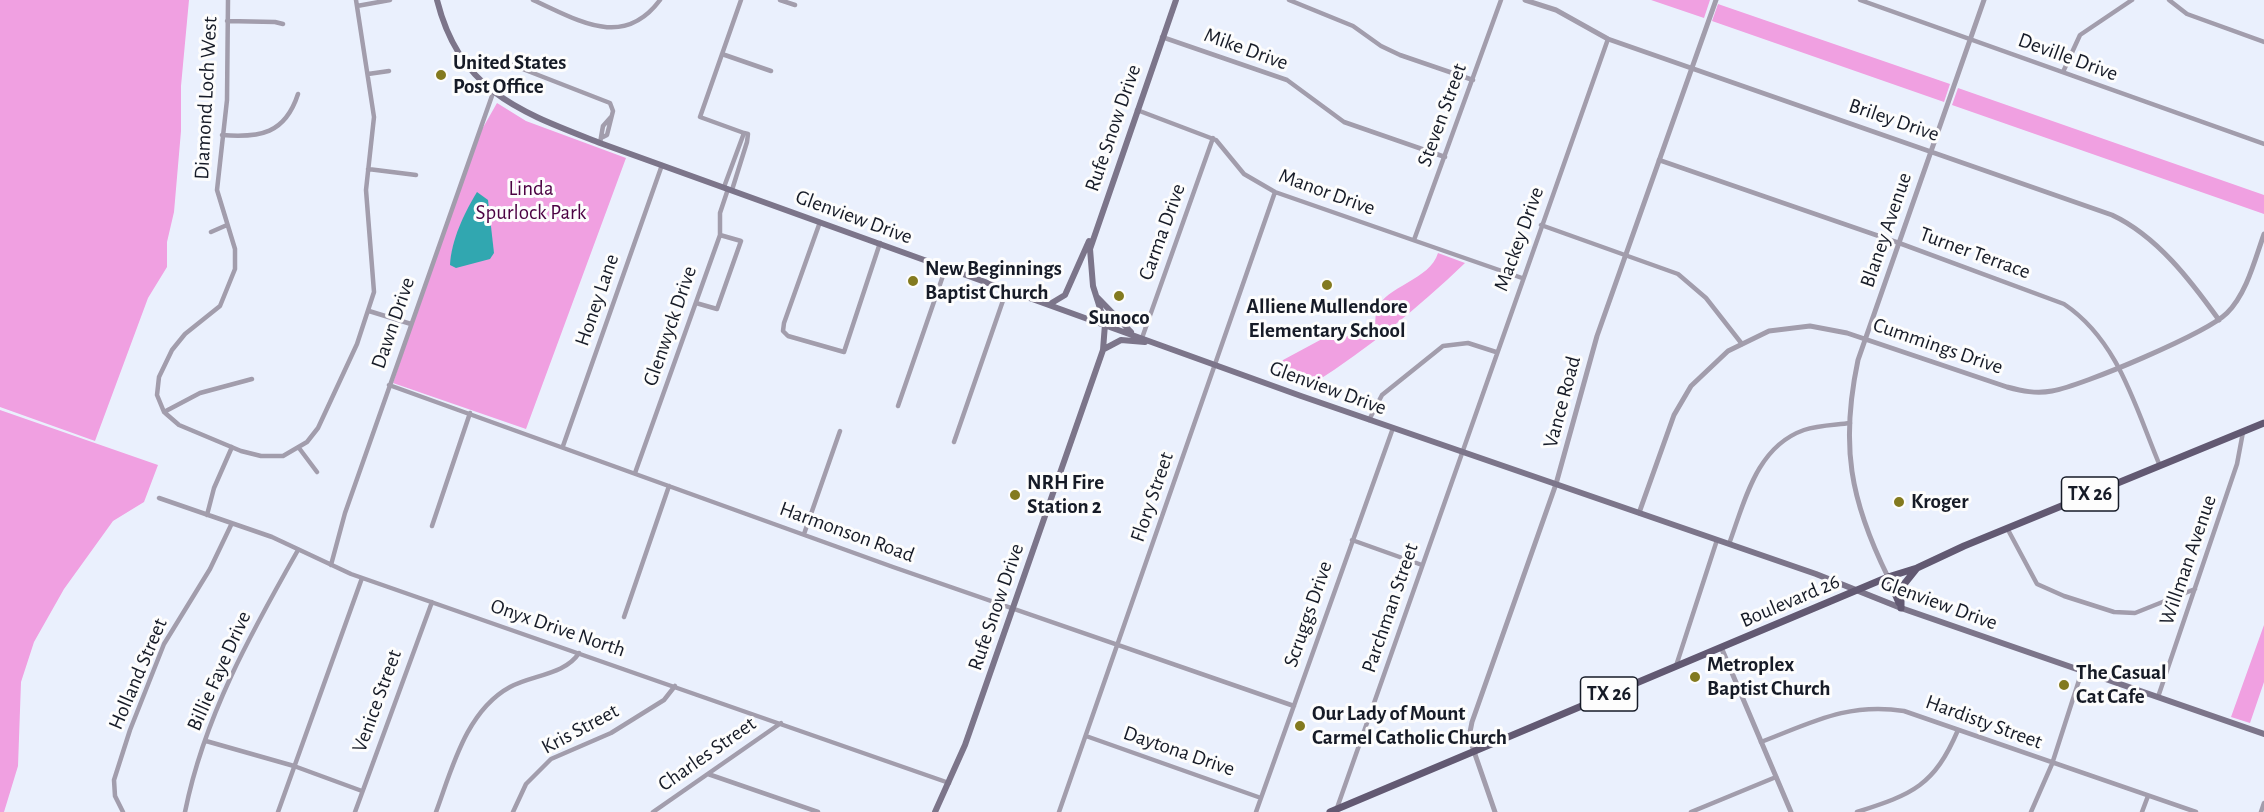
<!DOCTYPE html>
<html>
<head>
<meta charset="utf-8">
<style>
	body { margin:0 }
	canvas { display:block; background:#eaf0fd }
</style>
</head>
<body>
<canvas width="2264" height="812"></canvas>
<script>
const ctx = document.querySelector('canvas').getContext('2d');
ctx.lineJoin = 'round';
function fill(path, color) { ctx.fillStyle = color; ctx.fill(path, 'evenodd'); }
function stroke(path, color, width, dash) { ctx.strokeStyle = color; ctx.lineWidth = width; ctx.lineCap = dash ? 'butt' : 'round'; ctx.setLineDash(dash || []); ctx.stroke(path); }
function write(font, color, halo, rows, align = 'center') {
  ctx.font = font + ' "Alegreya Sans",sans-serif'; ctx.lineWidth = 6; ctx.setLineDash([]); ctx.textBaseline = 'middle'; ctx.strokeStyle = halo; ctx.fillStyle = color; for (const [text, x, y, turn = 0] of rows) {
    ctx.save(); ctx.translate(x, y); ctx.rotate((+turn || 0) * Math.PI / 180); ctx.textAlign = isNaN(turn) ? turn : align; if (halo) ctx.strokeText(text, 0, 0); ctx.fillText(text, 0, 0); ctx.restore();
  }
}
fill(new Path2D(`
	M 0,0 L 189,0 L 181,86 L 181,131 L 174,212 L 167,242 L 167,267 L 148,298 L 95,441 L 0,407 Z
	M 1651,0 L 1710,0 L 1704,18 Z
	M 1718,4 L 1950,84 L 1944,102 L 1712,21 Z
	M 1958,88 L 2264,195 L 2264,214 L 1952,105 Z
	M 497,103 L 526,121 L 626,158 L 526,429 L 393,383 L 473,145 Z
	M 1438,253 L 1465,263 C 1418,308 1369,348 1314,383 L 1311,390 L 1274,375 L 1283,360 L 1322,339 L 1341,339 L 1375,323 C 1376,319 1375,312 1377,309 C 1386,286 1430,280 1438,253 Z
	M 0,410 L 158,465 L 144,502 L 113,521 L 64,589 L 34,642 L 21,682 L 18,766 L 4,812 L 0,812 Z
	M 2264,625 L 2264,682 L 2250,723 L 2231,717 Z`), '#f0a0e1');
fill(new Path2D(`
	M 477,192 L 488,200 L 494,253 L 490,259 L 456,268 L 450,265 C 451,241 464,213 477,192 Z`), '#31a7b0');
stroke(new Path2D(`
	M 228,0 L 227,100 L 217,190 L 235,249 L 235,269 L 220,306 L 185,334 L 172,350 L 159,377 L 157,395 L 164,412 L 179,425 L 241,451 L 261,456 L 283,456 L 307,442 L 318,428 L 357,344 L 374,292 L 366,190 L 374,117 L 356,0
	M 533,0 C 578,20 623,50 660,0
	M 741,0 L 700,117 L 744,133
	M 780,0 L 795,5
	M 1289,0 L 1353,26 L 1381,46 L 1400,55 L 1473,80
	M 1860,0 L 2264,144
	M 2169,0 L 2187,14 L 2264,42
	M 357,6 L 390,0
	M 227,21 L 275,22 L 283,24
	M 1162,37 L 1287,80 L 1344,122 L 1445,157
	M 722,54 L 771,71
	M 497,59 L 610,103 L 613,111 L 607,135 L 603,137
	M 2063,72 L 2080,35 L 2132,0
	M 368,74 L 389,71
	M 1137,110 L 1216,140 L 1244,174 L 1275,192 L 1522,278
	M 222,135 C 260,138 285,134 298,94
	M 600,143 L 603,126 L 611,117
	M 1659,160 L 1899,243 L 2064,304 C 2119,341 2135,407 2160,466
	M 368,169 L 416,175
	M 724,187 L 744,133
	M 732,190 L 747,142 L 748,134 L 744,133
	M 820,222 L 784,323 L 783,331 L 788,336 L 844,352 L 880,243
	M 1541,225 L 1678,274 L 1706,298 L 1742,344
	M 211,232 L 227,225
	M 1414,240 L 1501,0
	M 696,303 L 717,309 L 741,241 L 720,235
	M 369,311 L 411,324
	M 1142,338 L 1213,138
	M 389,385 L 893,567 L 1294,706
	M 898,406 L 946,267
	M 164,412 L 200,393 L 252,379
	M 1369,420 L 1382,395 L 1443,346 L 1468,343 L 1496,352
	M 954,442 L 1007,289
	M 563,446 L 662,165
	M 299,448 L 317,472
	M 635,473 L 720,235 L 720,213 L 728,189
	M 159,498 L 272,537 L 351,574 L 949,783
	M 207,515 L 214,488 L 232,447
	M 432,526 L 470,413
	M 2007,528 L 2037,584 L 2064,596 L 2114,612 L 2135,613 L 2195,589
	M 804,534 L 840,431
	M 1352,540 L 1422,565
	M 1729,544 C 1745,501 1756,447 1804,430 C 1818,425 1835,425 1850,423
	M 331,565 L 345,513 L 493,93
	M 624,617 L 669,486
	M 1676,666 L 1717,540
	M 2158,697 L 2237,464 L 2243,432
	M 1086,736 L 1261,798
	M 206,741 L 294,766 L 362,791
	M 1761,742 C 1811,723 1848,702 1904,711 L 2196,812
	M 708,774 L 818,812
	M 1337,808 L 1608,39
	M 123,812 L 115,796 L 114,780 L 130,730 L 164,644 L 210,569 L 232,523
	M 185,812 C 204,717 251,633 298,550
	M 278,812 L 362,578
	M 355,812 L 432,602
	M 436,812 C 452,769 466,711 510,687 C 531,675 565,675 579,653
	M 513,812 L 526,784 L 551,759 L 611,733 L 664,700 L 675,686
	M 653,812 L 781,723
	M 1059,812 L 1275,192
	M 1256,812 L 1393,428
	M 1691,812 L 1776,777
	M 1857,812 C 1913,794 1934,786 1958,730
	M 2031,812 L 2052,764 L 2082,671
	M 2142,812 L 2148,796
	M 2261,812 L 2264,803`), '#a29dac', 4.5);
stroke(new Path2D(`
	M 1525,0 L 1556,10 L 1608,39 L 2112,215 C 2157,236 2191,281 2219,320
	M 1639,513 L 1674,415 L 1691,386 L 1728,351 L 1769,331 L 1810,326 L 1847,333 L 2007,387 C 2022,391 2036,394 2052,391 C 2082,386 2207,333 2227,313 C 2247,293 2255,259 2264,234
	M 1888,577 C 1850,500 1840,445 1858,360 L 1984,0
	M 1721,647 L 1791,812
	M 1495,812 L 1469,737 L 1472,722 L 1556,484 L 1597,336 L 1716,0`), '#a29dac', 5);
stroke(new Path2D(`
	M 437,0 C 460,92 521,112 600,143 L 1301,396 L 1816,574 L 1901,608 L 2264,734
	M 1097,297 L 1131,332
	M 1050,304 L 1065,295 L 1089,241
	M 1104,349 L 1121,340 L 1145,342
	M 935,812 L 965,745 L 1103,350 L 1105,324 L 1093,286 L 1090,249 L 1176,0`), '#7c758a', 6);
stroke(new Path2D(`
	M 1888,577 L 1899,603
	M 1901,608 L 1901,588 L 1917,568
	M 1330,812 L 1888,577 L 1917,568 L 1964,546 L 2264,423`), '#625972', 7);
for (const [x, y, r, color] of [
	[441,75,6,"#837a1f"],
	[913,281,6,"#837a1f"],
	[1327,285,6,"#837a1f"],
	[1119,296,6,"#837a1f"],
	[1015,495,6,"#837a1f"],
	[1899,502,6,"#837a1f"],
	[1695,677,6,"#837a1f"],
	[2064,685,6,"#837a1f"],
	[1300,726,6,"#837a1f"]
]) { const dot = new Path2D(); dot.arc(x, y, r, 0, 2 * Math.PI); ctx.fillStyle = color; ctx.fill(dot); stroke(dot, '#fdfdfd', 2); }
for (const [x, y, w] of [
	[2090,494,57],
	[1609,694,57]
]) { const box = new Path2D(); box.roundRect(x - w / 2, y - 17, w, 34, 4.5); ctx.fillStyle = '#fdfdfd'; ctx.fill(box); stroke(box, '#161b27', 1.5); }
write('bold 20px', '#161b27', null, [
	["TX 26",2090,494],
	["TX 26",1609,694]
]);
write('21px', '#161b27', '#fdfdfd', [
	["Mike Drive",1246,49,20],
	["Deville Drive",2068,57,20],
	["Diamond Loch West",206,98,-87],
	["Steven Street",1442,115,-70],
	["Briley Drive",1894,120,19],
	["Rufe Snow Drive",1113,128,-71],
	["Manor Drive",1327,192,20],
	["Glenview Drive",854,217,20],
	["Blaney Avenue",1886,230,-71],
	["Carma Drive",1162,232,-70],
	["Mackey Drive",1519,239,-70],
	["Turner Terrace",1975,253,20],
	["Honey Lane",597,300,-71],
	["Dawn Drive",393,323,-71],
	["Glenwyck Drive",670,326,-71],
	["Cummings Drive",1938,346,19],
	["Glenview Drive",1328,388,20],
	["Vance Road",1562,402,-75],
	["Flory Street",1152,497,-71],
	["Harmonson Road",847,532,20],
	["Willman Avenue",2188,560,-71],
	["Boulevard 26",1790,601,-23],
	["Glenview Drive",1939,603,20],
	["Rufe Snow Drive",996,607,-71],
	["Parchman Street",1390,608,-71],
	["Scruggs Drive",1308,614,-71],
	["Onyx Drive North",558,628,19],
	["Billie Faye Drive",219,671,-66],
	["Holland Street",138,674,-67],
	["Venice Street",377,701,-70],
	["Hardisty Street",1984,722,20],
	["Kris Street",580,729,-28],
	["Daytona Drive",1179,751,19],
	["Charles Street",707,754,-35]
]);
write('bold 21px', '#161b27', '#fdfdfd', [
	["United States",453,63],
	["Post Office",453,87],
	["New Beginnings",925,269],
	["Baptist Church",925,293],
	["Alliene Mullendore",1327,307,"center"],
	["Elementary School",1327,331,"center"],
	["Sunoco",1119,318,"center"],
	["NRH Fire",1027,483],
	["Station 2",1027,507],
	["Kroger",1911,502],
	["Metroplex",1707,665],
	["Baptist Church",1707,689],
	["The Casual",2076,673],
	["Cat Cafe",2076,697],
	["Our Lady of Mount",1312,714],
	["Carmel Catholic Church",1312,738]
], 'left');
write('21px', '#4c0243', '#fdfdfd', [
	["Linda",531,189],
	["Spurlock Park",531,213]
]);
</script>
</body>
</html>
